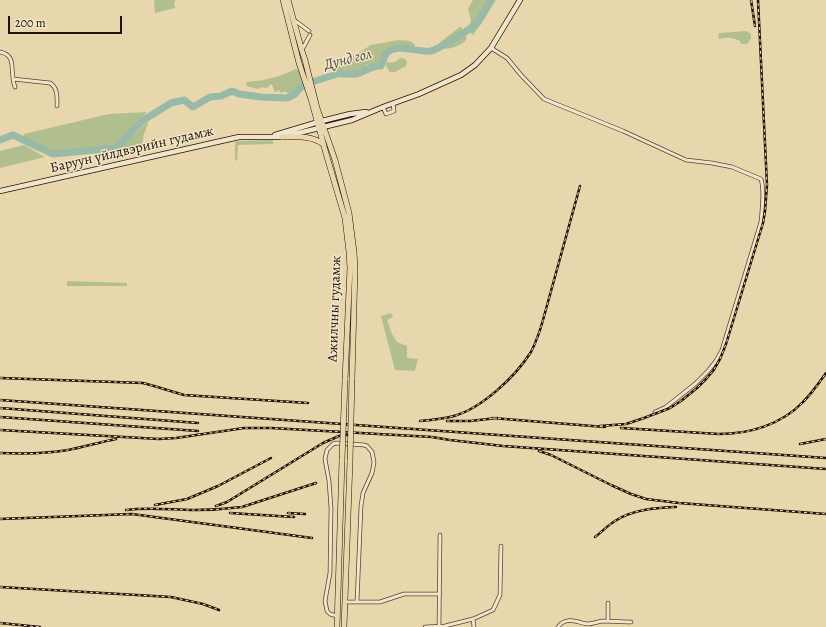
<!DOCTYPE html>
<html>
<head>
<meta charset="utf-8">
<style>
	body { margin:0 }
	#map { position:relative; width:826px; height:627px; overflow:hidden; background:#e8d7ad; font-family:Alegreya,serif }
	canvas { display:block }
	.scale { position:absolute; left:8px; top:16px; width:114px; height:18px; box-sizing:border-box; border:2px solid #241200; border-top:0; padding-left:5px; font-size:12px; line-height:14px; white-space:nowrap; color:#241200; -webkit-text-stroke:3px #f0e5ca; paint-order:stroke }
</style>
</head>
<body>
<div id="map">
<canvas width="826" height="627"></canvas>
<div class="scale">200 m</div>
</div>
<script>
const ctx = document.querySelector('canvas').getContext('2d');
ctx.lineJoin = 'round';
function fill(path, color) { ctx.fillStyle = color; ctx.fill(path, 'evenodd'); }
function stroke(path, color, width, dash) { ctx.strokeStyle = color; ctx.lineWidth = width; ctx.lineCap = dash ? 'butt' : 'round'; ctx.setLineDash(dash || []); ctx.stroke(path); }
function write(font, color, halo, rows, align = 'center') {
  ctx.font = font + ' Alegreya,serif'; ctx.lineWidth = 3; ctx.setLineDash([]); ctx.textBaseline = 'middle'; ctx.strokeStyle = halo; ctx.fillStyle = color; for (const [text, x, y, turn = 0] of rows) {
    ctx.save(); ctx.translate(x, y); ctx.rotate((+turn || 0) * Math.PI / 180); ctx.textAlign = isNaN(turn) ? turn : align; if (halo) ctx.strokeText(text, 0, 0); ctx.fillText(text, 0, 0); ctx.restore();
  }
}
fill(new Path2D(`
	M 154,0 L 176,0 L 174,2 L 175,8 L 155,13 Z
	M 473,0 L 496,0 L 483,21 L 473,35 L 468,31 L 471,20 L 468,9 Z
	M 461,26 L 467,38 C 465,42 463,43 459,45 C 451,49 448,50 439,46 L 439,43 Z
	M 746,31 L 751,34 L 751,38 L 747,44 L 741,44 L 740,41 C 732,37 727,37 719,39 L 718,34 L 720,33 Z
	M 399,40 C 406,41 412,39 415,46 L 411,51 C 407,51 405,50 401,50 C 388,49 386,56 382,67 C 378,68 372,68 368,65 L 366,65 L 367,67 L 366,69 L 361,69 L 358,72 L 342,71 C 339,74 337,77 332,78 L 330,80 L 324,80 L 328,76 L 331,75 L 332,74 L 334,74 L 341,62 L 343,60 L 355,55 L 368,47 L 371,45 Z
	M 400,58 L 405,59 L 407,62 L 406,66 L 395,72 L 390,72 L 386,66 L 386,64 L 388,62 C 393,64 397,61 400,58 Z
	M 295,69 L 300,70 L 303,83 L 297,87 L 297,90 L 292,94 C 287,93 286,90 281,93 L 279,90 L 276,92 L 275,92 L 272,85 L 270,84 L 269,87 L 265,88 L 262,87 L 258,89 L 249,87 L 246,85 L 247,82 C 251,81 253,81 257,81 C 266,80 288,74 295,69 Z
	M 147,112 L 114,147 L 53,152 L 23,137 L 24,134 L 109,114 Z
	M 147,122 L 148,124 L 144,134 L 142,145 L 124,149 L 120,148 Z
	M 273,140 L 273,144 L 238,145 L 237,160 L 235,161 L 235,142 L 239,141 Z
	M 24,145 L 45,157 L 0,168 L 0,151 Z
	M 67,281 L 127,283 L 127,286 L 67,286 Z
	M 391,313 L 393,317 L 387,320 L 392,334 L 397,342 L 407,346 L 407,358 L 418,359 L 415,371 L 395,370 L 381,316 Z`), '#b1bf8e');
stroke(new Path2D(`
	M 0,140 L 13,135 L 53,154 L 116,148 L 142,121 L 171,103 L 184,100 L 193,107 L 210,97 L 221,96 L 232,91 L 239,94 L 261,97 L 287,98 L 295,94 L 300,88 L 312,82 L 334,75 L 336,74 C 342,73 349,75 356,74 C 365,72 372,65 381,66 C 383,62 384,57 386,54 C 395,42 419,53 431,51 C 439,49 473,28 478,22 C 483,15 486,7 491,0`), '#98baa6', 7);
const street = new Path2D(`
	M 294,20 L 309,31
	M 491,48 L 507,58 L 521,75 L 544,99 L 623,131 L 686,160 L 712,163 L 732,167 L 761,179 C 765,191 762,209 761,222 L 722,350 L 716,361 L 708,371 L 695,384 L 666,407 L 655,412
	M 302,50 L 310,35
	M 0,52 C 15,55 11,66 13,78 C 13,81 14,84 15,87
	M 13,79 L 50,83 C 58,88 57,97 57,106
	M 383,107 L 386,114 L 394,111 L 393,104
	M 345,602 L 380,602 L 404,594 L 440,594
	M 608,603 L 608,621
	M 337,616 L 330,614 L 327,611 L 325,601 L 330,573 L 331,508 L 329,481 L 325,459 L 327,450 L 333,444 L 336,443 L 364,445 L 367,446 L 372,452 L 374,462 L 373,468 L 372,473 L 363,493 L 361,506 L 357,602
	M 473,619 L 493,610 L 500,595 L 501,546
	M 439,626 L 440,535
	M 425,627 L 445,626 L 473,619 L 474,627
	M 558,627 C 566,616 576,622 587,624 C 592,624 597,622 602,621 C 612,621 622,622 631,622`);
const secondary = new Path2D(`
	M 275,135 L 322,121 L 350,114 L 366,112
	M 0,191 L 239,137 L 282,137 L 352,120 L 383,107 L 419,94 L 461,75 L 475,65 L 491,48 L 520,0`);
const primary = new Path2D(`
	M 283,0 L 299,63 L 311,99 L 327,157 L 345,218 L 349,252 L 350,268 L 345,380
	M 288,0 L 302,51 L 305,60 L 317,108 L 335,160 L 349,213 L 354,252 L 355,268 L 352,379
	M 282,137 C 296,137 311,135 323,144
	M 337,627 L 342,460
	M 344,627 L 350,461`);
stroke(street, '#55432b', 4.5);
stroke(secondary, '#241200', 6);
stroke(primary, '#241200', 6);
stroke(street, '#f0e5ca', 3);
stroke(secondary, '#f0e5ca', 4.5);
stroke(primary, '#e8d7ad', 5);
const rail = new Path2D(`
	M 751,0 L 755,26
	M 0,378 L 143,383 L 154,386 L 184,395 L 308,403
	M 0,400 L 826,458
	M 0,408 L 198,423
	M 0,417 L 198,431
	M 492,418 L 605,427
	M 420,421 C 432,420 443,419 454,416 C 482,408 515,377 531,352 C 536,342 540,331 543,320 L 580,186
	M 447,421 L 470,421 L 497,418
	M 600,426 L 626,424 L 644,418 L 670,408 L 681,401 L 697,388 L 706,379 L 713,371 L 720,359 L 726,344 L 763,223 L 765,211 L 767,185 L 758,0
	M 621,428 L 719,434 C 749,434 781,425 803,402 C 812,393 819,383 826,373
	M 0,430 L 159,439 L 176,438 L 244,428 L 271,428 L 432,437 L 450,440 L 503,446 L 826,469
	M 800,444 L 826,439
	M 539,451 L 551,455 L 611,485 L 631,494 L 646,499 L 679,503 L 826,514
	M 0,453 C 23,454 45,454 68,450 C 84,447 100,442 116,439
	M 155,505 L 187,499 L 218,486 L 271,458
	M 216,506 L 227,502 L 323,443 L 339,436 L 347,435
	M 126,510 C 149,507 172,510 195,510 C 210,510 226,509 242,507 L 316,483
	M 230,513 L 294,517
	M 288,513 L 305,514
	M 0,519 L 132,514 L 312,538
	M 595,537 C 602,532 608,525 615,521 C 633,509 656,508 676,507
	M 0,587 L 171,597 L 203,604 L 219,610
	M 0,623 L 40,627`);
stroke(rail, '#241200', 2.5);
stroke(rail, '#f0e5ca', 1, [3]);
const primaryBridge = new Path2D(`
	M 342,460 L 345,380
	M 350,461 L 352,379`);
stroke(primaryBridge, '#241200', 6, []);
stroke(primaryBridge, '#e8d7ad', 5);
write('14px', '#241200', '#f0e5ca', [
	["Баруун үйлдвэрийн гудамж",132,150,-13],
	["Ажилчны гудамж",335,309,-88]
]);
write('italic 15px', '#4d4d3a', '#f0e5ca', [
	["Дунд гол",348,60,-14]
]);
</script>
</body>
</html>
